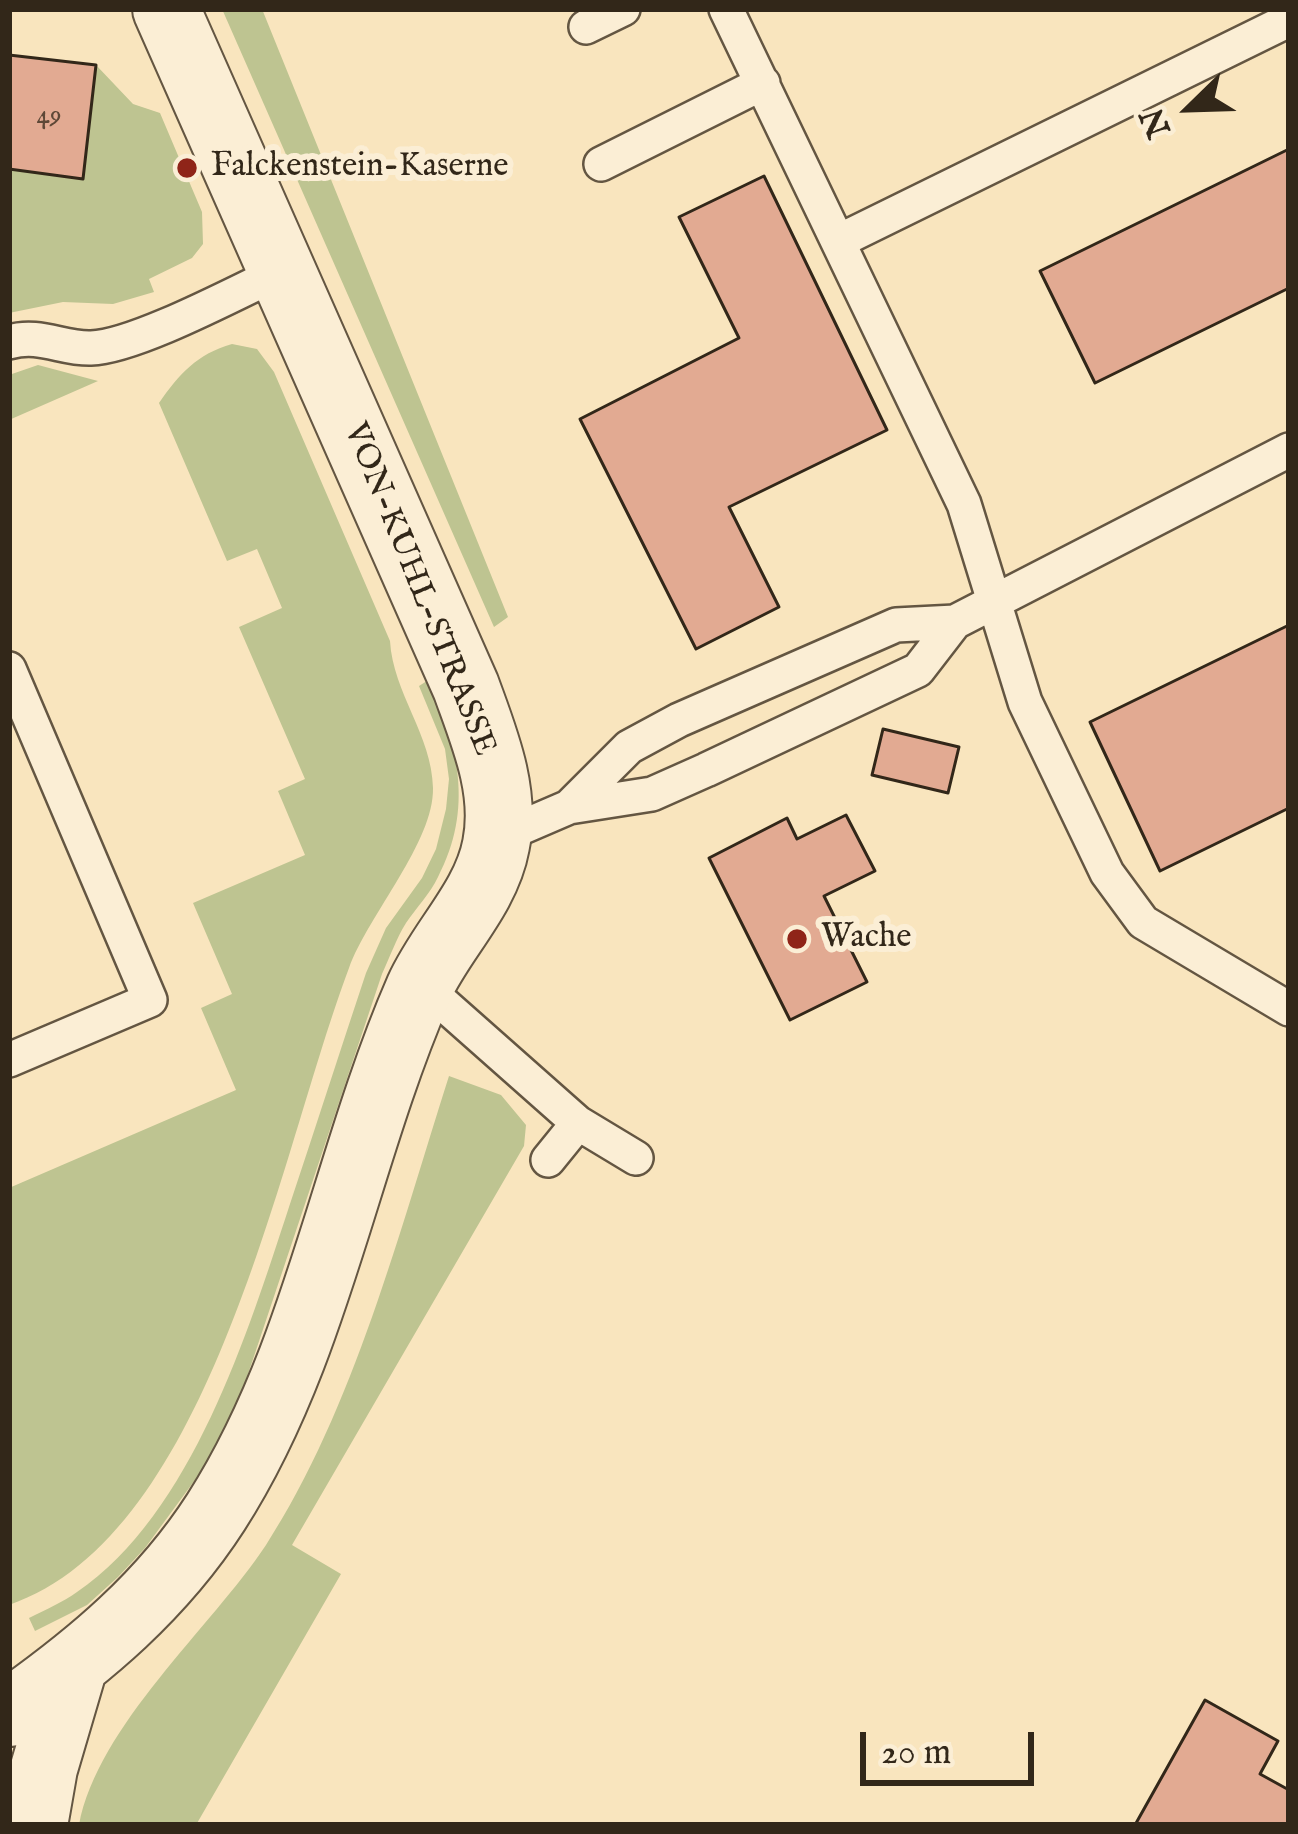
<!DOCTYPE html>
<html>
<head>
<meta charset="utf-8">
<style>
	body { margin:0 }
	#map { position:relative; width:1298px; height:1834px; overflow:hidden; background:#f9e5be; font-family:"IM FELL English",serif }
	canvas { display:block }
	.frame { position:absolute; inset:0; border:12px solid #322719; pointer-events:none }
	.north { position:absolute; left:1130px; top:48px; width:120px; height:120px; -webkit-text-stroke:9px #fbeed5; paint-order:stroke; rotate:247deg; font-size:33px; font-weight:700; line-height:48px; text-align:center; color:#322719 }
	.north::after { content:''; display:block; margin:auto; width:42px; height:54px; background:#322719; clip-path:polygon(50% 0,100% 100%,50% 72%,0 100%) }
	.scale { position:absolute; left:860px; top:1732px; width:174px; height:54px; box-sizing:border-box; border:6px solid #322719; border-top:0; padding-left:15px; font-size:36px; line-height:42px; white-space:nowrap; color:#322719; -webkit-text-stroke:9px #fbeed5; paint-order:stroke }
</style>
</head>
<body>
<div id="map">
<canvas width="1298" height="1834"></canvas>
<div class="frame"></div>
<div class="north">N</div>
<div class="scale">20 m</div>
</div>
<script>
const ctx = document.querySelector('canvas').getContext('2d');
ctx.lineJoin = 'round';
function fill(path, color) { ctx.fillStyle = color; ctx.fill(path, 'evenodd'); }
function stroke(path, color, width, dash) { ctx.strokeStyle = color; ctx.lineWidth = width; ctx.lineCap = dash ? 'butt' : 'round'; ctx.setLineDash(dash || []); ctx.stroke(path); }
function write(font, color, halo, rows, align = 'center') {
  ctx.font = font + ' "IM FELL English",serif'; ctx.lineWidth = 12; ctx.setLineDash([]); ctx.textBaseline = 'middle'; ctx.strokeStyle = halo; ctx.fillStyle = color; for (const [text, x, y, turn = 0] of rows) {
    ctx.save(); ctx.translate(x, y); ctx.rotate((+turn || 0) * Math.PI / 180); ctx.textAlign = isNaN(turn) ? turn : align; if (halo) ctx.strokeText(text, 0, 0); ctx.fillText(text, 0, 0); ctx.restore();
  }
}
fill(new Path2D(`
	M 222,9 L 262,9 L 508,617 L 494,627 Z
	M 96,65 L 133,104 L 160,113 L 202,212 L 203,244 L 192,258 L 149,279 L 154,292 L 113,304 L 63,302 L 9,313 L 9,169 L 83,178 Z
	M 232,344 L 257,349 L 274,372 L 390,641 C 393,693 432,735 433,788 C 434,842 369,914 349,968 C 280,1150 213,1536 9,1605 L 9,1188 L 236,1090 L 201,1008 L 232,994 L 193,903 L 305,855 L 278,791 L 305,779 L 239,627 L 282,608 L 257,549 L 227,561 L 159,403 C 179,374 197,354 232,344 Z
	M 38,365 L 98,381 L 9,420 L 9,375 Z
	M 430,679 C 458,747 474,808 438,877 C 430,894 416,908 406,923 C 396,939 390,957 382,974 L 241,1395 L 206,1465 L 145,1548 L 118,1577 L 87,1605 L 35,1631 L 29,1618 C 45,1610 63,1602 77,1592 C 192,1514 248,1332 289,1207 C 315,1129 340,1051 366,973 L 386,928 L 422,878 L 436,849 L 446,809 L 449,779 L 445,749 L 419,686 Z
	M 449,1076 L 501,1095 L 526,1125 L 524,1146 L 292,1545 L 341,1574 L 196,1825 L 79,1825 C 98,1725 211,1628 266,1545 C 354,1409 400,1229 449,1076 Z`), '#bec491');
const building = new Path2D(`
	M 9,55 L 96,65 L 83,179 L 9,169 Z
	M 1289,149 L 1289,288 L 1095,383 L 1040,271 Z
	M 764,176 L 887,430 L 729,507 L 779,607 L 696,649 L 580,419 L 739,338 L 679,217 Z
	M 1289,625 L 1289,808 L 1160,871 L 1090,722 Z
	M 883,729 L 959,747 L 948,793 L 872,775 Z
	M 846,815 L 875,871 L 824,896 L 867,982 L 790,1020 L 709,858 L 787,818 L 797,839 Z
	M 1205,1700 L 1278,1741 L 1260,1774 L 1289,1790 L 1289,1825 L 1135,1825 Z`);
fill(building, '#e2aa92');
stroke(building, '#322719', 3);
const lane = new Path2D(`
	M 726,9 L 964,504 L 1025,702 L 1107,873 L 1143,922 L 1289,1009
	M 586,27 L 623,9
	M 601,164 L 763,83
	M 839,241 L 1289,20
	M 9,342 C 40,333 62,349 91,348 C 135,347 239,291 282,271
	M 9,669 L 150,1000 L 9,1060
	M 569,807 L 629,747 L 679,720 L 896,625 L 955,622
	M 497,838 L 569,807 L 652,794 L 706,770 L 918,670 L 955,622 L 1289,450
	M 421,984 L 578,1123 L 548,1160
	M 578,1123 L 636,1158`);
const street = new Path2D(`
	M 9,1713 C 90,1656 162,1596 216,1512 C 318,1353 344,1161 419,989 C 441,940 486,899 496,845 C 507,791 484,737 466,687 L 166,9
	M 34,1825 L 44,1768 L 74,1666`);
stroke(lane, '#645642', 38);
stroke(street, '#645642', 70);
stroke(lane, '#fbeed5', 33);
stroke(street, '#fbeed5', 66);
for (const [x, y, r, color] of [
	[187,168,12,"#8f2418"],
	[797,939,12,"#8f2418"]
]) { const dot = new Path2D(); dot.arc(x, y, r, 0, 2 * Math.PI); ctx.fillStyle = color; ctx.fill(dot); stroke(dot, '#fbeed5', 4.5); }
write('27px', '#5e4837', null, [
	["49",49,117]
]);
write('33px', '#322719', '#fbeed5', [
	["Falckenstein-Kaserne",211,168],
	["Wache",821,939]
], 'left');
write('33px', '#322719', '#fbeed5', [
	["VON-KUHL-STRASSE",418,590,68]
]);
</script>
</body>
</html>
